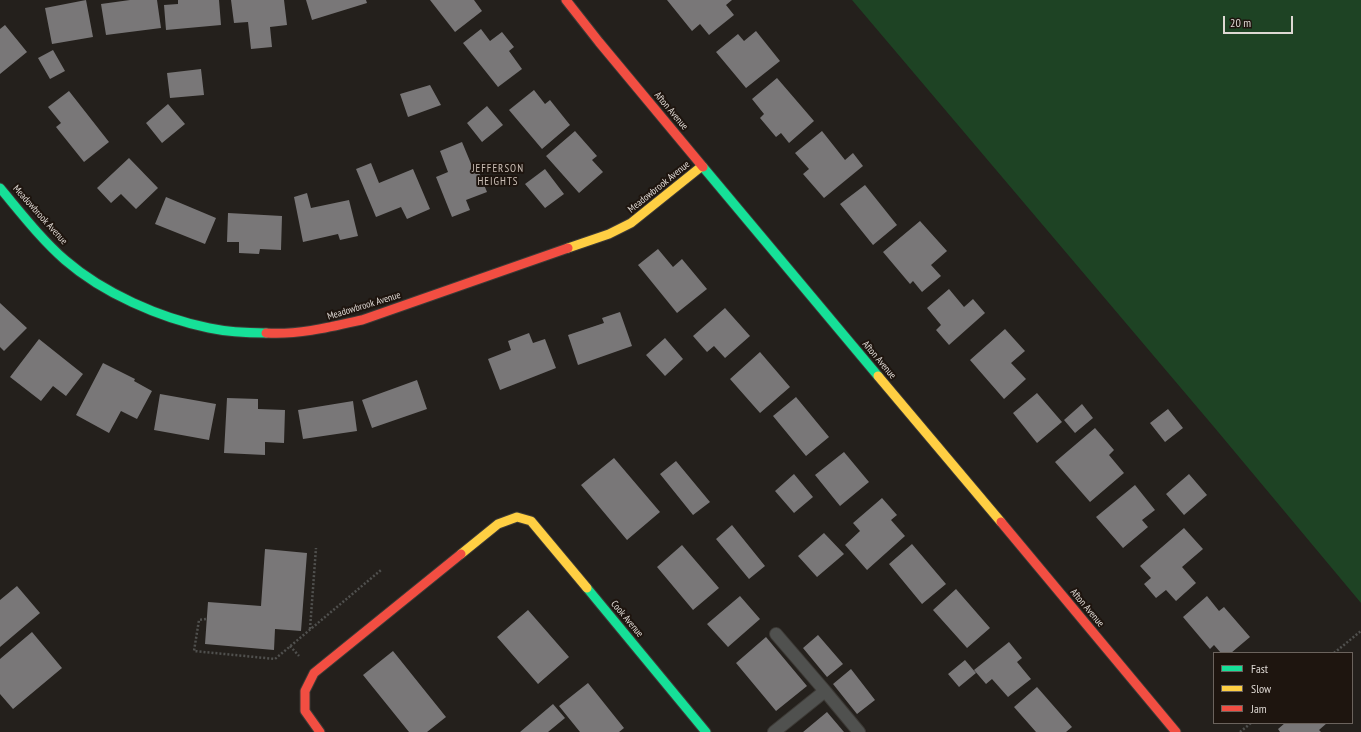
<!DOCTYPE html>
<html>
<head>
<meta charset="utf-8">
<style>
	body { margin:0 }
	#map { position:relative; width:1361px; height:732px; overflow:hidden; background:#24201c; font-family:"PT Sans Narrow",sans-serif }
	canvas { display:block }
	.legend { position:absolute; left:1213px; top:652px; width:140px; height:72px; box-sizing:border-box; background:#1e150f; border:1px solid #6b635d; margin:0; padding:5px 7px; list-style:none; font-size:12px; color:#ded8d3 }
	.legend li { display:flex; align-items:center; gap:8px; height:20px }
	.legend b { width:20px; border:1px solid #6b635d }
	.scale { position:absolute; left:1223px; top:16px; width:70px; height:18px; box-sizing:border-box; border:2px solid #ded8d3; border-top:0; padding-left:5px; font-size:12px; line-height:14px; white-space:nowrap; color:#ded8d3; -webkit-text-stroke:3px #1e150f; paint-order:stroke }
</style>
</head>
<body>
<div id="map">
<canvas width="1361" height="732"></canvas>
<ul class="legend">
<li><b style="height:5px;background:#16e098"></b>Fast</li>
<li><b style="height:5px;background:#ffcf43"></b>Slow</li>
<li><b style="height:5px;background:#f24e42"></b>Jam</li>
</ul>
<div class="scale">20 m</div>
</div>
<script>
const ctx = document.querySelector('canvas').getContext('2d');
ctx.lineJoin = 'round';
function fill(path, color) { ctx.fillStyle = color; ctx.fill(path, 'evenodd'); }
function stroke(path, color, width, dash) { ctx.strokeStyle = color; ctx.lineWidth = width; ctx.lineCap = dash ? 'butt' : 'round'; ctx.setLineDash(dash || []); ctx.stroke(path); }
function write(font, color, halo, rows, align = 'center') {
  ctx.font = font + ' "PT Sans Narrow",sans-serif'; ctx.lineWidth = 4; ctx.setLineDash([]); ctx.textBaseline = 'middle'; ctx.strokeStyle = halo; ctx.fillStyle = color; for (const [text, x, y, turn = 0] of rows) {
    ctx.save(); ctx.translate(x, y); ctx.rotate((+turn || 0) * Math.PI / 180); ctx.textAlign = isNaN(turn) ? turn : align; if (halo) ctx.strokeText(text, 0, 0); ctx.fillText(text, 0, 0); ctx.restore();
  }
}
fill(new Path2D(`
	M 852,0 L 1361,0 L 1361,603 L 1214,427 Z`), '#1e4324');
fill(new Path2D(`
	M 86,0 L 93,37 L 52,44 L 45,8 Z
	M 130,0 L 157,0 L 161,28 L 106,35 L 101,4 Z
	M 178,0 L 219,0 L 221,25 L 166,30 L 164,5 L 178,4 Z
	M 231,0 L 284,0 L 287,25 L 270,27 L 272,47 L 251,49 L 248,22 L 234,23 Z
	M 306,0 L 366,0 L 367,3 L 312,20 Z
	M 430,0 L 474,0 L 482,11 L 455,32 Z
	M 667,0 L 732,0 L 726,5 L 734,15 L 709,35 L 700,24 L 692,31 Z
	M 5,25 L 27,52 L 0,74 L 0,29 Z
	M 481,29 L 490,41 L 502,32 L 514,47 L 509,51 L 522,69 L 498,87 L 463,43 Z
	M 756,31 L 780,61 L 746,88 L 716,52 L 738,34 L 744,41 Z
	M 53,50 L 65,71 L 50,79 L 38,58 Z
	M 201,69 L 204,95 L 170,98 L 167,73 Z
	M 777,78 L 814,121 L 789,143 L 781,133 L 776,137 L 760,118 L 764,114 L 752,99 Z
	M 430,85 L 441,105 L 408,117 L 400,94 Z
	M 534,90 L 545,104 L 550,100 L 570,125 L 542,149 L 509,110 Z
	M 69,91 L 109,142 L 84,162 L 56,127 L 61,123 L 48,107 Z
	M 168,104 L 185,124 L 162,143 L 146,123 Z
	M 487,106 L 503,125 L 482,142 L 467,123 Z
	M 575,131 L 597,156 L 592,160 L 603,172 L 579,193 L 546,156 Z
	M 822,131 L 845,160 L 853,153 L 863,166 L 824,198 L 803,174 L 809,169 L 795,153 Z
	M 462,142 L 472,166 L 476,165 L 487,192 L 466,200 L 470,210 L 452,217 L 436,177 L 448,172 L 440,151 Z
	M 129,158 L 158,188 L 136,209 L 121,194 L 111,203 L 97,188 Z
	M 371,163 L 379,183 L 413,169 L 430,209 L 407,219 L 401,207 L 376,217 L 356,169 Z
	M 545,169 L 564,194 L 545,208 L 525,184 Z
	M 865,185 L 897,225 L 873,245 L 840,204 Z
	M 307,193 L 311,208 L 349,200 L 358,236 L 340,240 L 338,234 L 303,242 L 294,197 Z
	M 166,197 L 216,218 L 205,244 L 155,224 Z
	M 228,213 L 282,216 L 281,250 L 260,249 L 259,254 L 239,253 L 239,242 L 227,242 Z
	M 920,221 L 947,251 L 931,265 L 941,276 L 922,292 L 913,281 L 910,284 L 883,252 Z
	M 658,249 L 673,267 L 682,259 L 707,289 L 677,313 L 638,265 Z
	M 949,289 L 964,307 L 973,299 L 985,313 L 949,345 L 936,330 L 941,325 L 927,308 Z
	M 0,303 L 27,328 L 4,351 L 0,347 Z
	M 725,308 L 750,336 L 725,358 L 714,346 L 707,352 L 693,336 Z
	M 620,312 L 632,346 L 578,365 L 568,335 L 604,323 L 602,318 Z
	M 1005,329 L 1025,351 L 1011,363 L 1026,379 L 1004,399 L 970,360 Z
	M 529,333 L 533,343 L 545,339 L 556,368 L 500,390 L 488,359 L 511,350 L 508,341 Z
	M 665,338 L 683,359 L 665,376 L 646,355 Z
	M 39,339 L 83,374 L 66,396 L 53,386 L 41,401 L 10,377 Z
	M 760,352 L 790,387 L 760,413 L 730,379 Z
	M 103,363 L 135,379 L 134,381 L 152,391 L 137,419 L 121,411 L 109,433 L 76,415 Z
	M 417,380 L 427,409 L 372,428 L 362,400 Z
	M 1037,393 L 1062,422 L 1037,443 L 1013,413 Z
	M 160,394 L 216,404 L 209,440 L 154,430 Z
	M 796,397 L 829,437 L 806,456 L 773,416 Z
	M 227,398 L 258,399 L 258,409 L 285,410 L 284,443 L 265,442 L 265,455 L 224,453 Z
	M 353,401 L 357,431 L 303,439 L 298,410 Z
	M 1082,404 L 1093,418 L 1075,433 L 1064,420 Z
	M 1168,409 L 1183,428 L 1165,442 L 1150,423 Z
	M 1095,428 L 1114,450 L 1109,455 L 1124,473 L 1090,502 L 1055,462 Z
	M 844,452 L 869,482 L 840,506 L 815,475 Z
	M 614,458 L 660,512 L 627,540 L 581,485 Z
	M 676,461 L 710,502 L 693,515 L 660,474 Z
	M 794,474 L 813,497 L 794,513 L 775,491 Z
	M 1189,474 L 1207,495 L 1184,515 L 1166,494 Z
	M 1135,485 L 1155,510 L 1142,520 L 1148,527 L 1123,548 L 1096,517 Z
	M 882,498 L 897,515 L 891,520 L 905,536 L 867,570 L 845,545 L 860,531 L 853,523 Z
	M 732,525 L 765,566 L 749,579 L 716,539 Z
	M 1184,528 L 1203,549 L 1182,567 L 1196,583 L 1176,601 L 1166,590 L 1156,598 L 1144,584 L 1151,578 L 1140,566 Z
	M 824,533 L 844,554 L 817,577 L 798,556 Z
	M 912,544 L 946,584 L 922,604 L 889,564 Z
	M 682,545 L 719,588 L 693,610 L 657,567 Z
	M 265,549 L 307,553 L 301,631 L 275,629 L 274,650 L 205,644 L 208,602 L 261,606 Z
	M 17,586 L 40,613 L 0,647 L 0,600 Z
	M 956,589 L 990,628 L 967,648 L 933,610 Z
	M 740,596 L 760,619 L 728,647 L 707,624 Z
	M 1207,596 L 1219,611 L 1224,607 L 1250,637 L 1231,653 L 1221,653 L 1214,645 L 1210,649 L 1183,617 Z
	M 528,610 L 569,657 L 538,684 L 497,637 Z
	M 32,632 L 62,668 L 13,709 L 0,694 L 0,659 Z
	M 818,635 L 843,664 L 827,677 L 803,648 Z
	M 766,637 L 807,686 L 776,711 L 736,663 Z
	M 1009,642 L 1022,658 L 1017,662 L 1031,679 L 1008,697 L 992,679 L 986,684 L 974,670 Z
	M 393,651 L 446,717 L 427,732 L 409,732 L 363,675 Z
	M 965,660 L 976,673 L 959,687 L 948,674 Z
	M 851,669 L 875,700 L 857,714 L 833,684 Z
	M 588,683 L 624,728 L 619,732 L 580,732 L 559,706 Z
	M 1037,687 L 1072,727 L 1066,732 L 1036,732 L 1014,707 Z
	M 553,704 L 565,718 L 548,732 L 520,732 Z
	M 827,712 L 844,732 L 803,732 Z
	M 1285,723 L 1327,723 L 1319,730 L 1321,732 L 1280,732 L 1278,729 Z`), '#797778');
const lane = new Path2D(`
	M 776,634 L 825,691
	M 774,732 L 825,691 L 859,732`);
const fast = new Path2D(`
	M 703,167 L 878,376
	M 0,188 C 21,213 41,239 65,260 C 103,293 160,318 209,328 C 228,332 247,333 266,333
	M 587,588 L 706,732`);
const slow = new Path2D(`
	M 568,248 L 609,234 L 631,223 L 702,166
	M 878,376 L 1001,522
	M 461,554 L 498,524 L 517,517 L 531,521 L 587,588`);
const jam = new Path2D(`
	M 566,0 L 599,42 L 703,167
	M 266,333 C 299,335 331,327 362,320 L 568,248
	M 1001,522 L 1176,732
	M 320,732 L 305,711 L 305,691 L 314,673 L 461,554`);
stroke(lane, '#3d3a36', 14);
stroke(fast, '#3d3a36', 11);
stroke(slow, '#3d3a36', 11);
stroke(jam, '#3d3a36', 11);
stroke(new Path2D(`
	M 206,619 L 199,620 L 194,651 L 275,659 L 381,570
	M 310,629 L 316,548
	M 290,646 L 299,656
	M 1334,653 L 1361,631
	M 1240,732 L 1251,723`), '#50504e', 2.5, [2, 2]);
stroke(lane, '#50514f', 12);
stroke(fast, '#16e098', 9);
stroke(slow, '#ffcf43', 9);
stroke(jam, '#f24e42', 9);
write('10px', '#ded8d3', '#1e150f', [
	["Afton Avenue",671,111,50],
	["Meadowbrook Avenue",659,187,-39],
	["Meadowbrook Avenue",40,215,48],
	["Meadowbrook Avenue",364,306,-17],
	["Afton Avenue",879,360,50],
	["Afton Avenue",1087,608,50],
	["Cook Avenue",627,619,50]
]);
ctx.letterSpacing = '1px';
write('11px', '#cbbfb6', '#1e150f', [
	["JEFFERSON",498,169],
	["HEIGHTS",498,182]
]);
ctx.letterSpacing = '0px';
</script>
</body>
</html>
